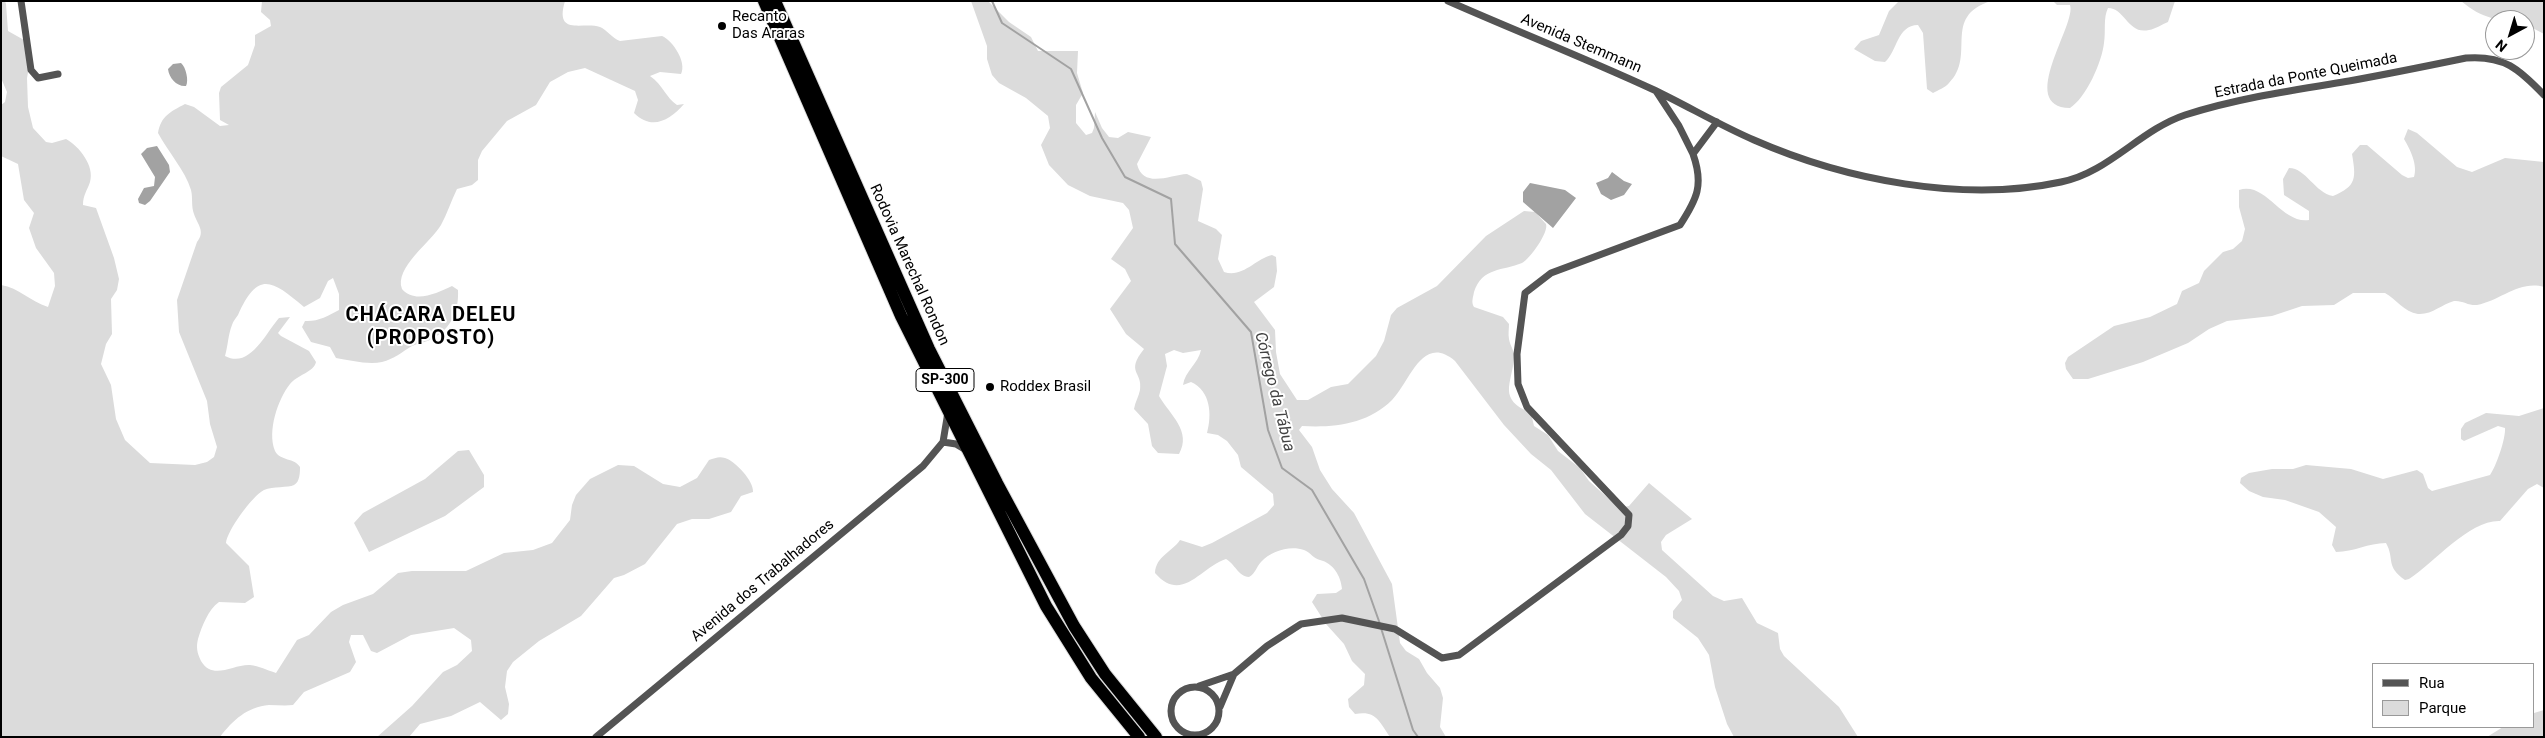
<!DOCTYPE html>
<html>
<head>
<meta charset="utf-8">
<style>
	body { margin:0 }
	#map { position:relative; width:2545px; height:738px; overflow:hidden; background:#fff; font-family:Roboto,sans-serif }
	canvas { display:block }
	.frame { position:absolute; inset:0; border:2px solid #000; pointer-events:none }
	.legend { position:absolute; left:2372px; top:663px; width:162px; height:65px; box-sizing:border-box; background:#fff; border:1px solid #999; margin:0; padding:6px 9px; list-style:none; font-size:15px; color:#000 }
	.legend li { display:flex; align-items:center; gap:10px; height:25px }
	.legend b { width:25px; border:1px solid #999 }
	.north { position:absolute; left:2485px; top:10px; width:50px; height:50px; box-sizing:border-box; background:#fff; border:1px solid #999; border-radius:50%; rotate:219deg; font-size:14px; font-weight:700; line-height:20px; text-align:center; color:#000 }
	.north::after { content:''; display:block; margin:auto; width:18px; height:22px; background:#000; clip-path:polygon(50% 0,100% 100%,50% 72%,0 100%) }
</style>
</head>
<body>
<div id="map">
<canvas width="2545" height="738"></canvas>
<div class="frame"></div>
<ul class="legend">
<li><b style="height:6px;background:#545454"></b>Rua</li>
<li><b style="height:14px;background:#dbdbdb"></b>Parque</li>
</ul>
<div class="north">N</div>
</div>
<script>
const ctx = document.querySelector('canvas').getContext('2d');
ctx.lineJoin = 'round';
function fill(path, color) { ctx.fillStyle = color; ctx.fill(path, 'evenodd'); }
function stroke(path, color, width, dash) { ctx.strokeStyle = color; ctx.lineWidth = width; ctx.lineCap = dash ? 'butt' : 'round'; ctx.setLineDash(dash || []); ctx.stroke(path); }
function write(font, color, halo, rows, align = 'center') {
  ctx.font = font + ' Roboto,sans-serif'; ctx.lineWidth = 4; ctx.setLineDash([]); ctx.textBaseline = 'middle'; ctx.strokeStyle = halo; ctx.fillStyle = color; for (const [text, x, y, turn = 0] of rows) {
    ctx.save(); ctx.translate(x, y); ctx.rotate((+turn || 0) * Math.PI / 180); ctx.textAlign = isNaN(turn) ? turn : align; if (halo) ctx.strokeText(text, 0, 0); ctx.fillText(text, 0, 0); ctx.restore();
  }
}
fill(new Path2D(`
	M 1,1 L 5,1 L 6,4 L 8,31 L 24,40 L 29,67 L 27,78 L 28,107 L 33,128 L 46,142 L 52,143 L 66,139 C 79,146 95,166 90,182 C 87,191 83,195 83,205 L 96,208 L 114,258 L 119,279 L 117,290 L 111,299 L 112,334 L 106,344 L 101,364 L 111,385 L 116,419 L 125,440 L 150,463 L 195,465 L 207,462 L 214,457 L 217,447 L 210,424 L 207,401 L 179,332 L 177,300 L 197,242 C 206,231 197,224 194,214 C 191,206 193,198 191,190 C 185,170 168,152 158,133 C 161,116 170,112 185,104 L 194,107 L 220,126 L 229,125 L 220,120 L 219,93 L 221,87 L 248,65 L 255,45 L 255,35 L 271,26 L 270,20 L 261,12 L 262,1 L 565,1 C 554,37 584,21 600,27 C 607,30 612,38 620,41 L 662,36 C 673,41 687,62 681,74 L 660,72 L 650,76 C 663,85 666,98 677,105 L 684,104 C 670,120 652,131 634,113 L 638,100 L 635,91 L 585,68 L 568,72 L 550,82 L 536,105 L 507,121 L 482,151 L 478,160 L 478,180 L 472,185 L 457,189 C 451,201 447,214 441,225 C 431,242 394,268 402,289 C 415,304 437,293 452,286 L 458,290 C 459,310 452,327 434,338 C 427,342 419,343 412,346 C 402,352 394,359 382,362 C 368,365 349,360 336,358 L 330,347 L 311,342 L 302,327 L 305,321 C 317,322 328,316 339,310 L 339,294 L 333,278 L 328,281 L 320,298 L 304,307 C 272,280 258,270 238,315 C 236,318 233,321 232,325 C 228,335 228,346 225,356 C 250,369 265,334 279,318 L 290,317 L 278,333 L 281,336 L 309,351 L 316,362 C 314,372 297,375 290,384 C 278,399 267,431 275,451 C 280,461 295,458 300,467 C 300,472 300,482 294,485 C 288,488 273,486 264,490 C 252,496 227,531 226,543 L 249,566 L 254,597 L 245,603 L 219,602 C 208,610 202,626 198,639 C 196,647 197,653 201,661 C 213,681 233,664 250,665 C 259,666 267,670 276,673 L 297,640 L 309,635 L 331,612 L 343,605 L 373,594 L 398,573 L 412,571 L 466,571 L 504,553 L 533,550 L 552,543 L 570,520 L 572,505 L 576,495 L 590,479 L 618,465 L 634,466 L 663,484 L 680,487 L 697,478 L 709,460 C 715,458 719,456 725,458 C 735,461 754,481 753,492 L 741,496 L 731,512 L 709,519 L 692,519 L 677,524 L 645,564 L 624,575 L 614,578 L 581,616 L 539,641 L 513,662 L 507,671 L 505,687 L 509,704 L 508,714 L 501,720 L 480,702 L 451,716 L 420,724 L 409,737 L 377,737 L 412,706 L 443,672 L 457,665 L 472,651 L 471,640 L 454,628 L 411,635 L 377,653 L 371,651 L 363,635 L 351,635 L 349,642 L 356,662 L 350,672 L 304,692 L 293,705 C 285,706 277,705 269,705 C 247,707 233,720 220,737 L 1,737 L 1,285 C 19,288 30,301 48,307 L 55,286 L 54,273 L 36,248 L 29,228 L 34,213 L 24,200 L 18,164 L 1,156 L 1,105 L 5,102 L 7,92 L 1,78 Z
	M 971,1 L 988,1 L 1009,22 L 1031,37 L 1038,51 L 1078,51 L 1077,73 L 1083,93 L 1076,105 L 1076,123 L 1086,135 L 1092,133 L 1094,128 L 1095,112 L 1102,128 L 1109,137 L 1118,138 L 1128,132 L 1151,137 L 1137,164 C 1143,189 1170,175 1187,174 L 1201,181 L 1203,189 L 1198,221 L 1216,229 L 1222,235 L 1218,259 L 1224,272 C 1243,278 1255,259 1272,255 L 1276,257 L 1277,271 L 1274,287 L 1254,302 L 1275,330 L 1276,352 L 1280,374 L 1297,400 L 1308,400 L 1331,387 L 1348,384 L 1376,356 L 1384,341 L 1391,315 L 1397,308 L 1437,286 L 1486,236 L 1524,211 L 1535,212 L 1546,224 C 1549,232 1530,259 1522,263 C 1503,271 1482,267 1474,292 C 1473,298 1471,302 1474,307 L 1503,317 L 1509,324 C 1509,329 1508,334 1509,339 C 1510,346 1515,351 1514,358 C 1512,384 1497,399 1531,413 L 1534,426 L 1548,435 L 1558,451 L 1580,468 L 1589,481 L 1619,508 L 1629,506 L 1649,483 L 1692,519 L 1666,535 L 1661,542 L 1662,550 L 1713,596 L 1724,601 L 1742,598 L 1757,623 L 1778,633 L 1780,649 L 1784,656 L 1839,707 L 1858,737 L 1734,737 L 1727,724 L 1715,687 L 1709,655 L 1698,638 L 1673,618 L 1673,611 L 1682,600 L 1679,591 L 1666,577 L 1585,514 L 1551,470 L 1531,454 L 1504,425 L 1455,361 C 1422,333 1410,382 1392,400 C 1368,424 1334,428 1302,426 L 1299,430 L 1312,447 L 1320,470 L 1332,489 L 1354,513 L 1392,584 L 1400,643 L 1406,651 L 1419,659 L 1427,673 L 1440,688 L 1443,698 L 1440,727 L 1446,737 L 1390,737 C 1379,721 1376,710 1355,714 L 1349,707 L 1348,699 L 1364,685 L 1365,674 L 1352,661 L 1344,644 L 1326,624 L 1312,602 L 1317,594 L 1336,593 L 1342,589 C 1341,576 1333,563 1320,560 C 1314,559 1310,552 1304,550 C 1290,545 1271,551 1261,562 C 1256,567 1256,573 1249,577 C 1238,576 1235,564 1226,559 C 1201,567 1182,604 1155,573 C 1156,556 1172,552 1180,540 L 1202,547 L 1212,543 L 1267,513 L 1274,505 L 1273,494 L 1241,467 L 1238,455 L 1227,441 L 1218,435 L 1207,433 C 1212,415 1211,391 1191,382 L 1183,385 C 1185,371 1198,364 1201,350 L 1183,353 L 1174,350 L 1165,354 L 1167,366 L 1159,396 C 1170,415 1192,431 1179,454 L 1158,453 L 1152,446 L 1148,424 L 1134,409 C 1135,402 1139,396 1140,390 C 1143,371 1125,373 1144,349 L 1126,334 L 1110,309 L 1131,281 L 1125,269 L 1111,259 L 1133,228 L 1129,210 L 1123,203 L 1090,196 L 1068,185 L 1049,165 L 1041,145 L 1050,128 L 1048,116 L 1026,98 L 999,83 L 992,75 L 987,59 L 987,46 Z
	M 1899,1 L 1991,1 C 1941,17 1977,55 1949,83 C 1945,88 1938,90 1933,93 L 1927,89 L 1923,33 L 1918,25 C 1897,25 1897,52 1885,62 L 1875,61 L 1854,49 L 1861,41 L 1879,35 L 1889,11 Z
	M 2053,1 L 2175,1 L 2168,22 C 2162,24 2156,29 2149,30 C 2128,35 2125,8 2108,8 C 2103,18 2106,31 2104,43 C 2102,62 2086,98 2070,108 C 2016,107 2077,24 2070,5 L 2057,5 Z
	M 2461,1 L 2544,1 L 2544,34 L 2525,24 L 2525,20 C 2496,20 2484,20 2461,1 Z
	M 2408,129 L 2417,133 L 2457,167 L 2472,172 L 2505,158 L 2544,162 L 2544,287 C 2519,280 2500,301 2477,305 C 2469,306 2462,300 2454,301 C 2442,304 2432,315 2418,314 C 2404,312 2396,299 2385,293 L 2353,293 L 2334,305 L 2302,306 L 2272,316 L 2227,321 L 2209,329 L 2188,343 L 2143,362 L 2088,379 L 2073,379 L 2066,369 L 2065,363 L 2068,357 L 2114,326 L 2150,317 L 2177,304 L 2182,291 L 2199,283 L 2204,271 L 2223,252 L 2233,249 L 2242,241 L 2245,229 L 2239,207 L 2239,190 C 2266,181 2281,224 2309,220 L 2309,211 L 2284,195 L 2283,179 L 2289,168 C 2306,168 2315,193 2333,196 C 2357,186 2356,178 2352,154 L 2360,145 L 2367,145 L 2402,175 L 2408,178 L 2414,177 C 2418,165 2410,149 2404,139 Z
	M 2544,408 L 2544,488 L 2537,484 L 2528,489 L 2500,521 C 2469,520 2434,563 2409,579 L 2405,580 C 2385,566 2395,559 2386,543 C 2368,543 2354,552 2336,552 L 2332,545 L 2336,527 L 2319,512 L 2285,500 L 2263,497 L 2249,491 L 2240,483 L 2241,478 L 2249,473 L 2272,469 L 2293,469 L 2306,465 L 2351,469 L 2383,479 L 2417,470 L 2423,474 L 2428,488 L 2432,491 L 2490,475 C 2496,467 2506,438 2505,428 L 2498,426 L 2464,441 L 2461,439 L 2461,429 L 2465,423 L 2486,413 L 2519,416 Z
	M 469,450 L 484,475 L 484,487 L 445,516 L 369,552 L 354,523 L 363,513 L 425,479 L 458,451 Z
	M 2544,710 L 2544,737 L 2487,737 L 2503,727 L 2534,727 L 2534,713 Z`), '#dbdbdb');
fill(new Path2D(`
	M 181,63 C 186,67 189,81 186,86 C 177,87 169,78 168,69 L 173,64 Z
	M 157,146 L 169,165 L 170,172 L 150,201 L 145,205 L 139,203 L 138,199 L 144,188 L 154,186 L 155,177 L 141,154 L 147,148 Z
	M 1612,172 L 1624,181 L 1632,184 L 1624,195 L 1611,200 L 1601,194 L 1596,183 L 1608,178 Z
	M 1530,183 L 1565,190 L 1576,198 L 1553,228 L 1523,202 L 1523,192 Z`), '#a2a2a2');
stroke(new Path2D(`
	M 992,1 L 1002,23 L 1071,69 L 1102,138 L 1125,177 L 1171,199 L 1175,244 L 1251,332 L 1268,430 L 1282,468 L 1312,490 L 1364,579 L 1380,624
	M 1381,628 L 1413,730 L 1418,737`), '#a2a2a2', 2);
const highway = new Path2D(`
	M 764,1 L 901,316 L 1046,606 L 1091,678 L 1139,737
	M 775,1 L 929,349 L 997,483 L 1074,626 L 1105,674 L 1156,737`);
stroke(highway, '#dbdbdb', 14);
stroke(new Path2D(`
	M 21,1 L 31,70 L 38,78 L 58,74
	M 1448,1 C 1516,31 1585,58 1652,89 C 1686,105 1719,125 1754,140 C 1845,180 1963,203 2061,182 C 2108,173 2140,130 2185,115 C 2238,98 2294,90 2349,81 C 2388,74 2427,66 2466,58 C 2504,55 2519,69 2544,95
	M 1656,91 L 1679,126 L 1693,154 L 1717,122
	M 943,442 L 956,444 L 966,450
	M 1234,674 L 1267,646 L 1301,624 L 1342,618 L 1395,629 L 1442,658 L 1459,655 L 1621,535 L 1628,526 L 1629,515 L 1527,407 L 1518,384 L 1517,354 L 1525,293 L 1551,273 L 1680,225 C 1697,199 1704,185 1693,154
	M 1199,686 L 1234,674 L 1220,707
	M1171 711a24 24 0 1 1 48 0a24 24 0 1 1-48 0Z
	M 596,737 L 923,466 L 943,442 L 948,412`), '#545454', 7);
stroke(highway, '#000', 12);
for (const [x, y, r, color] of [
	[722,26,5,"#000"],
	[990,387,5,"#000"]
]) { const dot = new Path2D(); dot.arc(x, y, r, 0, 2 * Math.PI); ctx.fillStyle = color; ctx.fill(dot); stroke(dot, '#fff', 2); }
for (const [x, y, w] of [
	[945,380,58]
]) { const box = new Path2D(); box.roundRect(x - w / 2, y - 11.5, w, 23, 4); ctx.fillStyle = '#fff'; ctx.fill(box); stroke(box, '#000', 1); }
write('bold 14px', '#000', null, [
	["SP-300",945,380]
]);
write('15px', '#000', '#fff', [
	["Recanto",732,17],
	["Das Araras",732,34],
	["Roddex Brasil",1000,387]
], 'left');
write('15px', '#000', '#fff', [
	["Avenida Stemmann",1581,44,23],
	["Estrada da Ponte Queimada",2306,76,-11],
	["Rodovia Marechal Rondon",909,265,66],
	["Avenida dos Trabalhadores",763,581,-40]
]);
write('italic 16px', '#434343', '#fff', [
	["Córrego da Tábua",1274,392,76]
]);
ctx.letterSpacing = '1px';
write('bold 20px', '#000', '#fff', [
	["CHÁCARA DELEU",431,316],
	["(PROPOSTO)",431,339]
]);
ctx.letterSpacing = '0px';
</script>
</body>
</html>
